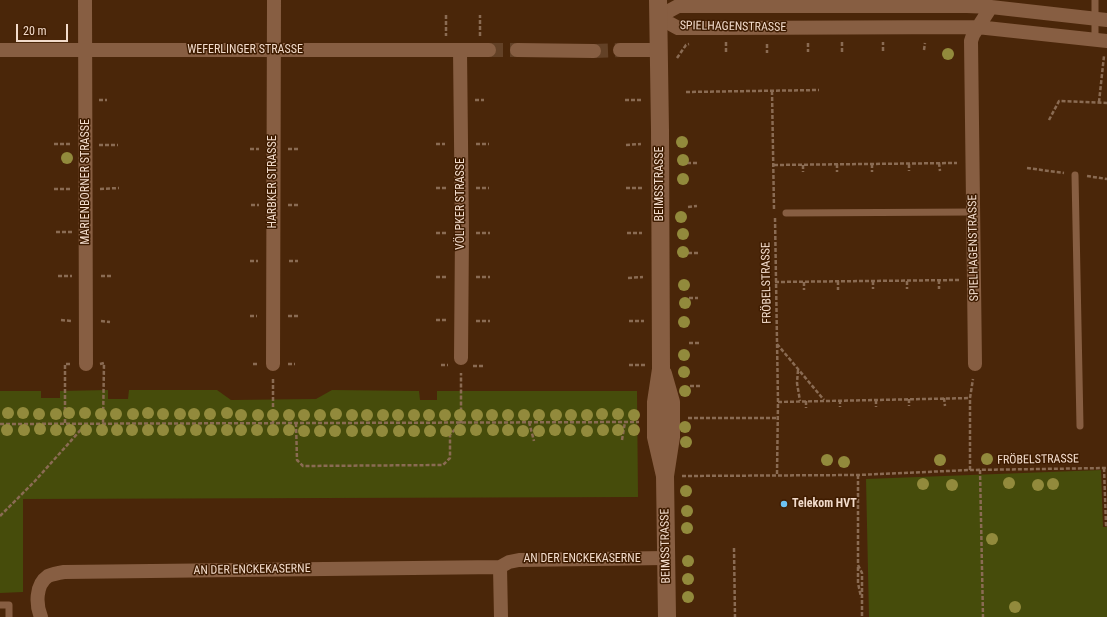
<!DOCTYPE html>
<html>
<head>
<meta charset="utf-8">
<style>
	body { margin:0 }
	#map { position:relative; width:1107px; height:617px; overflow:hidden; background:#4a2609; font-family:"Roboto Condensed",sans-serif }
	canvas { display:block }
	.scale { position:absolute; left:16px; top:24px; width:52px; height:18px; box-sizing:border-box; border:2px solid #f2dbcb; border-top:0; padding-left:5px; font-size:12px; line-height:14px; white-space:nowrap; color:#f2dbcb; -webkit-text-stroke:3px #3f1c00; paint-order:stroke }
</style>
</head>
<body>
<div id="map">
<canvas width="1107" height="617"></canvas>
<div class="scale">20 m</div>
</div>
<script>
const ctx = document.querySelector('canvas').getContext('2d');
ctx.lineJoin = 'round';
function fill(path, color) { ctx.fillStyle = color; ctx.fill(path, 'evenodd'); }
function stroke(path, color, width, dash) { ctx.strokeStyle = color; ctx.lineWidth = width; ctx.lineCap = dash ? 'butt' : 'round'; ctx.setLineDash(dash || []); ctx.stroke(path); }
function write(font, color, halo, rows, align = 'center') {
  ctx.font = font + ' "Roboto Condensed",sans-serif'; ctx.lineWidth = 3; ctx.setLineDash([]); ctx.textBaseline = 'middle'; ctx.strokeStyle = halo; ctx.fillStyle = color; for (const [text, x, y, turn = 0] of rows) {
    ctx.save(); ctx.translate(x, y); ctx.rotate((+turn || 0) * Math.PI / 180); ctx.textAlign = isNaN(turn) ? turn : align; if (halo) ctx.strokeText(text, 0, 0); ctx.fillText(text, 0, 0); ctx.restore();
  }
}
fill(new Path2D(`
	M 108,390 L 108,399 L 128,399 L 129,390 L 217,390 L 231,400 L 316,399 L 332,390 L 419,391 L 420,400 L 437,400 L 437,391 L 637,391 L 638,497 L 23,499 L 23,592 L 0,593 L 0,391 L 41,391 L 41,398 L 60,398 L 60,391 Z
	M 1101,470 L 1103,527 L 1107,527 L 1107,617 L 869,617 L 866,479 Z`), '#464c0b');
stroke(new Path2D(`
	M 489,50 L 517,50
	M 594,51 L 620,50`), '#634126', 14, [14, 7]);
stroke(new Path2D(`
	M 446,15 L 446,36
	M 480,36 L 480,15
	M 726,42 L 726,54
	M 808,43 L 808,52
	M 767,44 L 767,53
	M 924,50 L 925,43
	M 883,51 L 883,42
	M 842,52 L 842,42
	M 677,58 L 686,45 L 689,44
	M 772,91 L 774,209
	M 686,92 L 819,90
	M 99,100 L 107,100
	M 475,100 L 484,100
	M 625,100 L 641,100
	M 1099,102 L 1104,56
	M 1049,120 L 1059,101 L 1107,103
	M 54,144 L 71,144
	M 436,144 L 445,144
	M 476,144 L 489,144
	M 99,145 L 118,145
	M 626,145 L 641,144
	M 250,149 L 259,149
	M 288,149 L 298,149
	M 687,163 L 697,163
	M 939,163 L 940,171
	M 837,164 L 837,172
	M 872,164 L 872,172
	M 909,164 L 909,171
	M 774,165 L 957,163
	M 803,165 L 803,172
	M 1027,168 L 1064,173
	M 1087,176 L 1107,179
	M 436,188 L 447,188
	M 476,188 L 489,188
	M 626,188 L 642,188
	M 54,189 L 71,189
	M 100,189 L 119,188
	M 251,205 L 259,205
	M 288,205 L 298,205
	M 688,207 L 697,206
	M 775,218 L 778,402 L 777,475
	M 56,232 L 72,232
	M 436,233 L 447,233
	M 476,233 L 490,233
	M 627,233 L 642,233
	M 688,253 L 698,253
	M 250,261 L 258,261
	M 289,261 L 298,261
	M 58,276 L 72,276
	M 101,276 L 113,276
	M 436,277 L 447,277
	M 476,277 L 490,277
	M 628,278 L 643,277
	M 939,280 L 939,289
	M 838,281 L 838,290
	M 873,281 L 873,289
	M 907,281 L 907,289
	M 775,282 L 959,280
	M 804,282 L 804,290
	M 689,298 L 698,298
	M 250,316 L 257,316
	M 288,316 L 298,316
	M 61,320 L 71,321
	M 436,320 L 447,320
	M 101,321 L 110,322
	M 476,321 L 490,321
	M 629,321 L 644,321
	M 689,343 L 699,343
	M 777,344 L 824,400
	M 100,364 L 104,363 L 103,424
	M 253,364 L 259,364
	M 288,364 L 295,364
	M 441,365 L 448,365
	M 629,365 L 645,365
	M 473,366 L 484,366
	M 798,370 L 797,383 L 800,401
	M 273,379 L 273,423
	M 690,386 L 700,386
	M 944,398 L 945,406
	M 909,399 L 909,406
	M 840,400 L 840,407
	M 876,400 L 876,407
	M 806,401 L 806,408
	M 778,402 L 970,398
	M 688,418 L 778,418
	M 529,422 L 534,441
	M 65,423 L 65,364 L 71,364
	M 296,423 L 297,460 L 303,466 L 443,465 L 450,458 L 450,435 L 461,422 L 461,373
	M 0,424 L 639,422
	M 622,440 L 625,422
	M 1104,468 L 1106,525 L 1107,525
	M 970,470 L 970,398 L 973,379
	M 980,470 L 983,617
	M 858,475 L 858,565 L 862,573 L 862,617
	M 682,476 L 858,475 L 970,470 L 1107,468
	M 0,516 L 34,482 L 86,424
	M 734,548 L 735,617
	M 858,567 L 858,583 L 861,597`), '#8a6b53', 2.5, [4, 2]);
stroke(new Path2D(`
	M 1095,40 L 1095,0
	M 1075,175 L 1080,426
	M 786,213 L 973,212
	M 0,605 L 9,605 L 9,617`), '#875e42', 7);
stroke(new Path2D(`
	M 85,0 L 86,364
	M 658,17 L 678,6 L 967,6 L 991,7 L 1107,20
	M 658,17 L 678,28 L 714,28 L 977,27 L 1107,41
	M 0,50 L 489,50
	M 460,50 L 462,233 L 461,358
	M 517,50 L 594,51
	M 620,50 L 659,50
	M 273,364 L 274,0
	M 975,364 L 971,41 L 973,35 L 991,7
	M 500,567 L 501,617
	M 41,617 C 36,605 35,585 48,576 C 53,574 58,573 64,572 L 500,567 L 509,562 L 519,560 L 666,558`), '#875e42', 14);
stroke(new Path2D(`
	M 658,0 L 660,130 L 661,369 L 656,402 L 656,437 L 665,476
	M 663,374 L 671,402 L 671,437 L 665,476 L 667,617`), '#875e42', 18);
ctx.fillStyle = '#928a3c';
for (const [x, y] of [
	[948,54],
	[682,142],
	[67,158],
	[683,160],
	[683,179],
	[681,217],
	[683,234],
	[683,252],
	[684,285],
	[685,303],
	[684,322],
	[684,355],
	[684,372],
	[685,391],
	[8,413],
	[23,413],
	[69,413],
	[85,413],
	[148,413],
	[227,413],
	[39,414],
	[56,414],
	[101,414],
	[116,414],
	[133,414],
	[163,414],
	[180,414],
	[194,414],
	[210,414],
	[336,414],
	[602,414],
	[618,414],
	[241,415],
	[258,415],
	[273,415],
	[289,415],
	[304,415],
	[320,415],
	[352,415],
	[367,415],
	[383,415],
	[398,415],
	[414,415],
	[429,415],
	[445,415],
	[460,415],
	[477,415],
	[492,415],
	[508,415],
	[524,415],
	[539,415],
	[556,415],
	[571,415],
	[587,415],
	[634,415],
	[685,427],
	[40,429],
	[7,430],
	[24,430],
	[56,430],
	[70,430],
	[86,430],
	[102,430],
	[117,430],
	[132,430],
	[148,430],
	[163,430],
	[180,430],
	[196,430],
	[211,430],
	[227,430],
	[241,430],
	[257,430],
	[273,430],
	[289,430],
	[460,430],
	[476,430],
	[493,430],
	[508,430],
	[555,430],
	[570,430],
	[603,430],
	[618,430],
	[634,430],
	[304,431],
	[320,431],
	[335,431],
	[352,431],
	[367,431],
	[382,431],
	[399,431],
	[414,431],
	[430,431],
	[446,431],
	[523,431],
	[539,431],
	[587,431],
	[686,442],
	[987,459],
	[827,460],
	[940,460],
	[844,462],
	[1009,483],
	[923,484],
	[1053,484],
	[952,485],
	[1038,485],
	[686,491],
	[687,511],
	[687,528],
	[992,539],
	[688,561],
	[688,579],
	[688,597],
	[1015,607]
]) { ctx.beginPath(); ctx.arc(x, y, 6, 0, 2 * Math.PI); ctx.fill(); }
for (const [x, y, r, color] of [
	[784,504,4,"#6dc2f3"]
]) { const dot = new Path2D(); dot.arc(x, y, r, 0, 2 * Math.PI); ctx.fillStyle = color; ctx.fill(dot); stroke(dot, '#3f1c00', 1.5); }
write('12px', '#f2dbcb', '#3f1c00', [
	["SPIELHAGENSTRASSE",733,27,1],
	["WEFERLINGER STRASSE",245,50],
	["MARIENBORNER STRASSE",86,182,-90],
	["HARBKER STRASSE",273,182,-90],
	["BEIMSSTRASSE",660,184,-90],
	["VÖLPKER STRASSE",461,204,-90],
	["SPIELHAGENSTRASSE",974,248,-91],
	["FRÖBELSTRASSE",767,283,-91],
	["FRÖBELSTRASSE",1038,460,-1],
	["BEIMSSTRASSE",666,546,-91],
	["AN DER ENCKEKASERNE",582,559],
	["AN DER ENCKEKASERNE",252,570,-1]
]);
write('bold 12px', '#f2dbcb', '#3f1c00', [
	["Telekom HVT",792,504]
], 'left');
</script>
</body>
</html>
